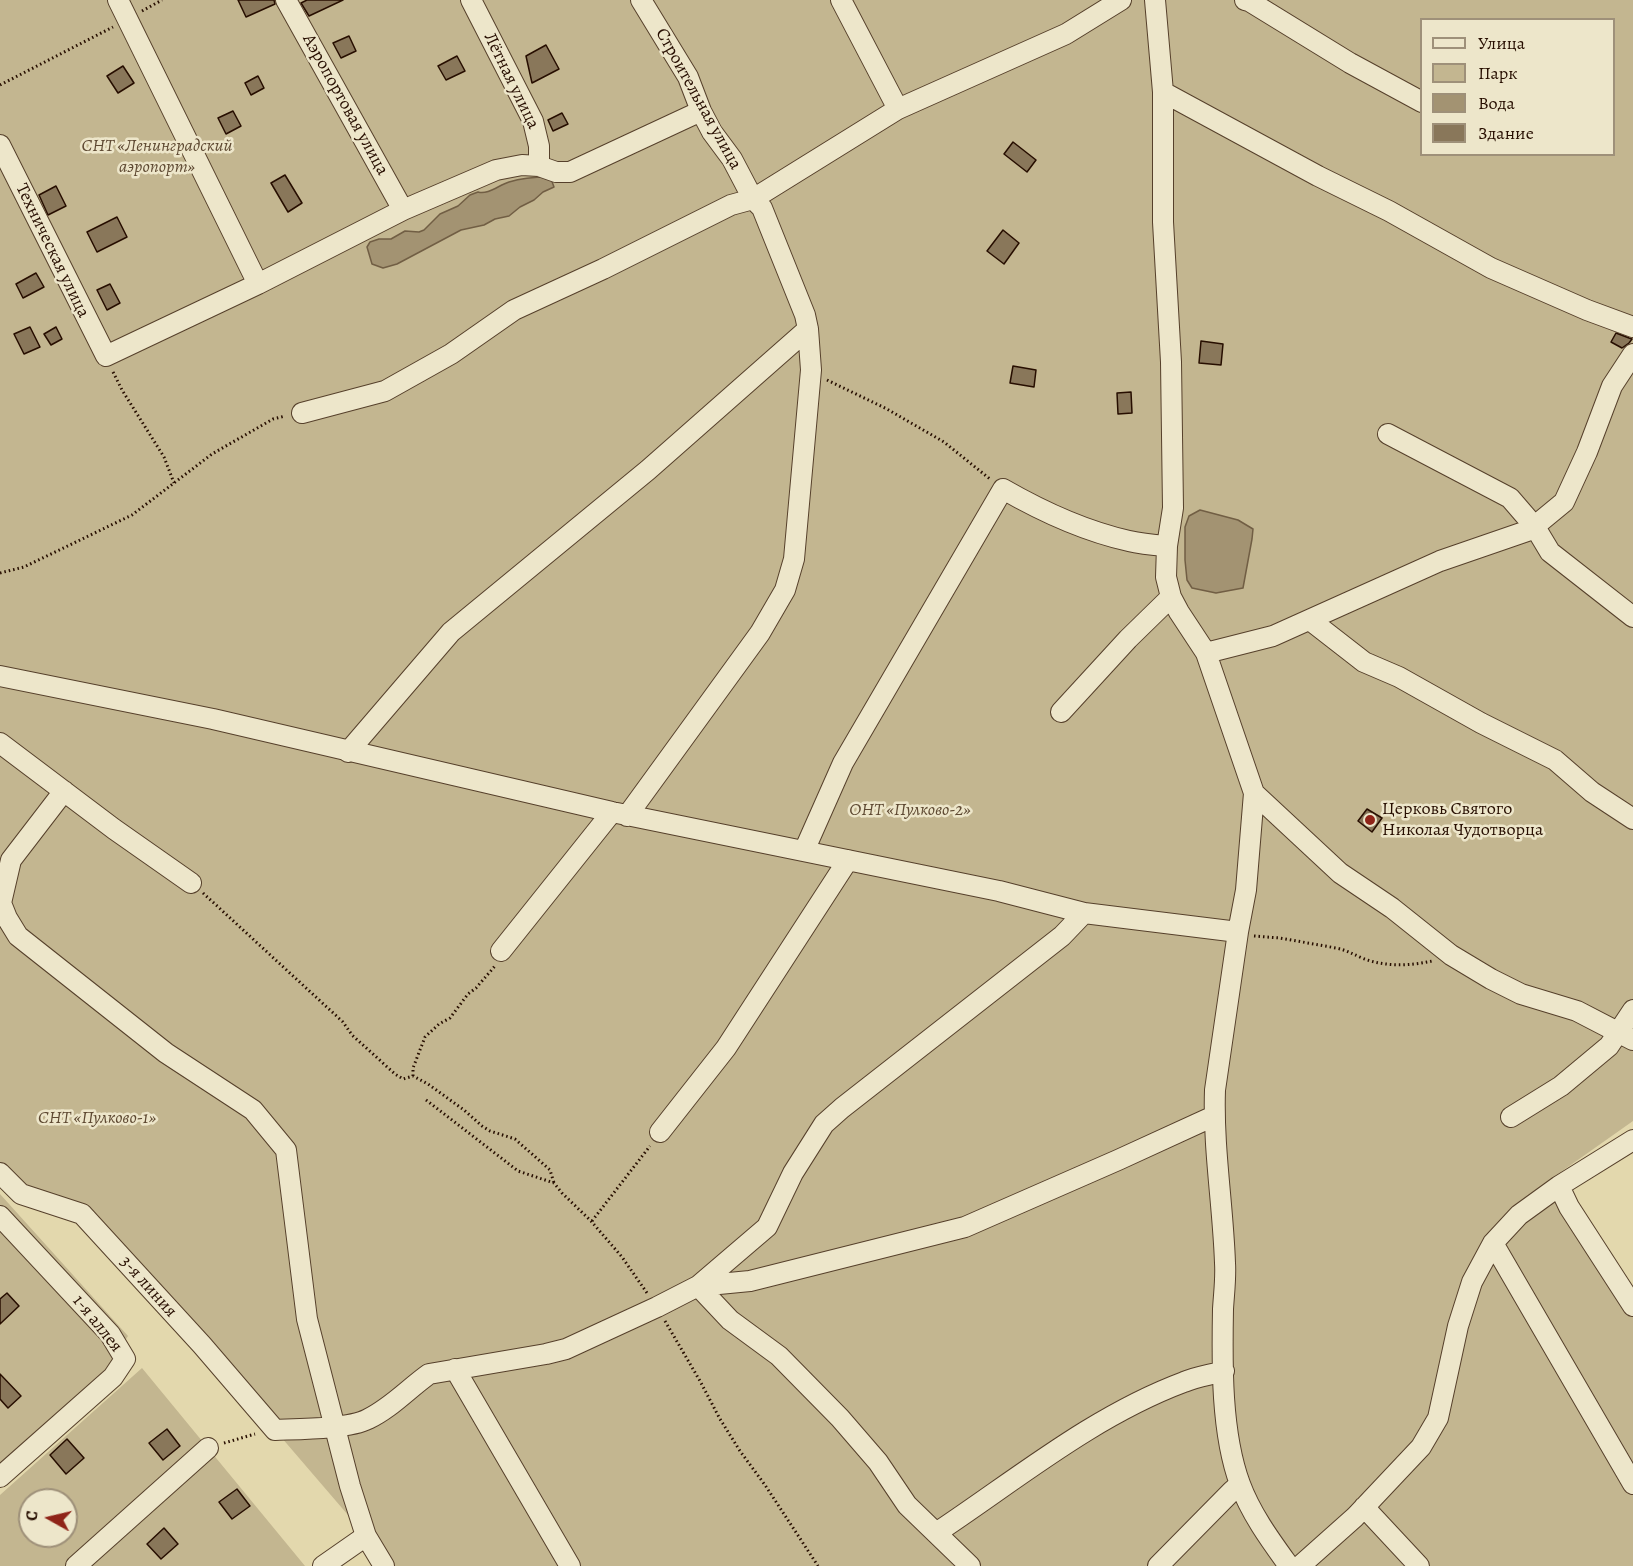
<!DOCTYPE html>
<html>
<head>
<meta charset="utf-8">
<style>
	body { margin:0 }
	#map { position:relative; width:1633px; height:1566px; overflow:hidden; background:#e3d8ad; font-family:Alegreya,serif }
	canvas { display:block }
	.legend { position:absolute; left:1420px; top:18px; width:195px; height:138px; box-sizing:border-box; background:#ede6ca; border:2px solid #9e9079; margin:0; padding:8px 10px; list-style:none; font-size:18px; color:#270e00 }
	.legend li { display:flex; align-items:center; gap:12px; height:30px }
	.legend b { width:30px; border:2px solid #9e9079 }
	.north { position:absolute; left:18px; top:1488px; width:60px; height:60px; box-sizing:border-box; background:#ede6ca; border:2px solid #9e9079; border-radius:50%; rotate:278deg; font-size:16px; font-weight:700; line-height:24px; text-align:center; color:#270e00 }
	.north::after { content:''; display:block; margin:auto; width:21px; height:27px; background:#8f2418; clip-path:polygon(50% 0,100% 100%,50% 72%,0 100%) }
</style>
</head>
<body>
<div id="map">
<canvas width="1633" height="1566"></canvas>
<ul class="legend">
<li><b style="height:8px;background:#ede6ca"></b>Улица</li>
<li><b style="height:16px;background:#c3b690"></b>Парк</li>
<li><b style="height:16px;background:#a39372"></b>Вода</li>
<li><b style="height:16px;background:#89775a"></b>Здание</li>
</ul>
<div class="north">С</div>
</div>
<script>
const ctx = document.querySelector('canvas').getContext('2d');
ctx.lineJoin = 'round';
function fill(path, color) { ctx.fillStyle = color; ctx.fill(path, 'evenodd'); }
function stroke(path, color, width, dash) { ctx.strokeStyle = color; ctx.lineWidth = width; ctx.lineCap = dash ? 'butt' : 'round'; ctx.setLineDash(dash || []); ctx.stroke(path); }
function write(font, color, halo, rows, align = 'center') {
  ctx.font = font + ' Alegreya,serif'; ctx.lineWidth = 5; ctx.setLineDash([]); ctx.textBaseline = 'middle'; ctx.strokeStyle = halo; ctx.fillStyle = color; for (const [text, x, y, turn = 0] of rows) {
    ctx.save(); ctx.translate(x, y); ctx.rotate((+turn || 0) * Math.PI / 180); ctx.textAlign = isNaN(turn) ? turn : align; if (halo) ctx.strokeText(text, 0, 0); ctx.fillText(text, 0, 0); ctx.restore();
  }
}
fill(new Path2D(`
	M 0,0 L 1633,0 L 1633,1121 L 1548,1181 L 1627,1312 L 1633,1312 L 1633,1566 L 384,1566 L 366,1536 L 275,1430 L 82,1214 L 0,1173 ZM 1422,20 L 1614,20 L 1614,154 L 1422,154 Z
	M 0,1194 L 128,1336 L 104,1373 L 0,1469 Z
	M 142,1368 L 305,1566 L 0,1566 L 0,1495 ZM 30,1500 L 66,1500 L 66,1536 L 30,1536 Z`), '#c3b690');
const water = new Path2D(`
	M 548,177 L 551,179 L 554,187 L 543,192 L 534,200 L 520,207 L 509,216 L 495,219 L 484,225 L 461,230 L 397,264 L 383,268 L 372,264 L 367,247 L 370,242 L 379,239 L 391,239 L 405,231 L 419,232 L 424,230 L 440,214 L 458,206 L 470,195 L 478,192 C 488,195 499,185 509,182 C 522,178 535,177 548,177 Z
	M 1200,510 L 1238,520 L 1253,529 L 1252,539 L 1243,588 L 1216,593 L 1192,588 L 1187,580 L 1185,560 L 1185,527 L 1189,516 Z`);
fill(water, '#a39372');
stroke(water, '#715e44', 1.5);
const building = new Path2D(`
	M 238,0 L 274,0 L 275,4 L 246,17 Z
	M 307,0 L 343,0 L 309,16 L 301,3 Z
	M 349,36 L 356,51 L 341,58 L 333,43 Z
	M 546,45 L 559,69 L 532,83 L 526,56 Z
	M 457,56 L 465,71 L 446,80 L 438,66 Z
	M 123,66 L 134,83 L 118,93 L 107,76 Z
	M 258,76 L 264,88 L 251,95 L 245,83 Z
	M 233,111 L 241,126 L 226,134 L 218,118 Z
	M 562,113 L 568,124 L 553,131 L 548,120 Z
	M 1013,142 L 1036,160 L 1027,172 L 1004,154 Z
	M 285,175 L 302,203 L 288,212 L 271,183 Z
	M 56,186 L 66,206 L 48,215 L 39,195 Z
	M 117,217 L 127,237 L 97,252 L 87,232 Z
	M 1003,230 L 1019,243 L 1004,264 L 987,251 Z
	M 36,273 L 44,287 L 23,298 L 16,284 Z
	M 110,284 L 120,303 L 107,310 L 97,290 Z
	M 30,327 L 40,347 L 24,354 L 14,334 Z
	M 56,327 L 62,339 L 51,345 L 44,334 Z
	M 1616,333 L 1629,338 L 1632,339 L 1629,343 L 1622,348 L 1611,342 Z
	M 1201,341 L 1223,344 L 1221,365 L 1199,363 Z
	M 1013,366 L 1036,370 L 1034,387 L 1010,383 Z
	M 1131,392 L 1132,413 L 1118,414 L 1117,393 Z
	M 1367,809 L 1382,818 L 1372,832 L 1358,821 Z
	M 7,1293 L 19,1306 L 0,1324 L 0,1299 Z
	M 0,1374 L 21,1396 L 8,1408 L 0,1399 Z
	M 167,1429 L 180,1446 L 163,1460 L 149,1443 Z
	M 67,1439 L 84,1458 L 66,1474 L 50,1455 Z
	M 237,1489 L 250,1506 L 232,1519 L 219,1502 Z
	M 164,1528 L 178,1544 L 161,1559 L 147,1544 Z`);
fill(building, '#89775a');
stroke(building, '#270e00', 1.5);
const minor = new Path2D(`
	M 118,0 L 258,284
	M 286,0 L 403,210
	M 471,0 L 533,121 L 539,146 L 539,166
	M 841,0 L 898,109
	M 1155,0 L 1163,92 L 1163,222 L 1171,362 L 1173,508 L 1167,546 L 1166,577 L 1171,597 L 1179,612 L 1206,653 L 1254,793 L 1246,890 L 1238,932 L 1215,1090 C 1213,1148 1223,1205 1225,1263 C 1226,1278 1224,1293 1223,1309 C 1222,1363 1221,1433 1240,1484 C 1251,1514 1271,1541 1289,1566
	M 1245,0 L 1249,1 L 1350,63 L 1422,102
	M 1163,92 L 1318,176 L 1389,211 L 1491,268 L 1587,310 L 1633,327
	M 0,145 L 106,356 L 258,284 L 403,210 L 496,170 L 522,165 L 539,166 L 556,172 L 570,172 L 701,111
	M 302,413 L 385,391 L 451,354 L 514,310 L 603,269 L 731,205 L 753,199 L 898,109 L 1066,34 L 1121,0
	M 1388,434 L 1510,498 L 1535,527 L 1550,552 L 1633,617
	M 1310,620 L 1364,662 L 1399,677 L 1481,723 L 1555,760 L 1592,792 L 1633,819
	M 1206,653 L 1273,636 L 1440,561 L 1530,530 L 1564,502 L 1587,452 L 1612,386 L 1633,354
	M 0,676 L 213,719 L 612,812 L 999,891 L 1084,913 L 1238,932
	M 1061,712 L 1128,639 L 1171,597
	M 0,743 L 114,829 L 191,883
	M 348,752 L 451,632 L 648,470 L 808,329
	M 64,791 L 11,860 L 1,903 L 7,918 L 18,936 L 166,1053 L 253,1110 L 286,1150 L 307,1319 L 350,1486 L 366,1536 L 384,1566
	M 1254,793 L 1340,873 L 1392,908 L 1451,955 L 1491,979 L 1521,994 L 1577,1011 L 1633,1040
	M 627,816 L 760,633 L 785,590 L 794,559 L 811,370 L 808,329 L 805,315 L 762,208 L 753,199 L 732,159 L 712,132 L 701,111 L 688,77 L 641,0
	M 804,851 L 843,763 L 1003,489 C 1043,512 1084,531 1129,541 C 1141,544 1154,545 1167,546
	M 501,951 L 612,812
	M 1511,1117 L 1561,1086 L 1609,1046 L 1633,1010
	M 660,1132 L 726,1048 L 848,860
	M 0,1173 L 21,1194 L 82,1214 L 202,1345 L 275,1430 C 299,1429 349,1429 368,1419 C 391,1408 408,1389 429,1374 L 546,1354 L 566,1349 L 657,1307 L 698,1286 L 767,1227 L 793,1173 L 824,1124 L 842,1108 L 1062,936 L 1084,913
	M 1559,1186 L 1569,1207 L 1633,1306
	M 0,1216 L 110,1334 L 125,1359 L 113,1377 L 0,1477
	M 1493,1243 L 1633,1484
	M 698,1286 L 750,1281 L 965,1227 L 1118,1160 L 1214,1116
	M 698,1286 L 730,1320 L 779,1356 L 840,1418 L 878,1462 L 907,1505 L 970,1566
	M 455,1369 L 570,1566
	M 1364,1507 L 1419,1566
	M 936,1533 C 1016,1480 1093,1416 1184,1382 C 1196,1377 1210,1375 1224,1371
	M 76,1566 L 208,1448
	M 323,1566 L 366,1536
	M 1158,1566 L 1232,1491 L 1240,1484
	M 1300,1566 L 1355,1517 L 1421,1447 L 1438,1418 L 1458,1326 L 1472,1282 L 1493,1243 L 1519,1215 L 1559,1186 L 1633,1140`);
stroke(minor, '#56402b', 22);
stroke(new Path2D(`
	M 142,11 L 162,0
	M 0,85 L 113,27
	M 113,372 L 122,390 L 164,457 L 174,483
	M 827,380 L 887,409 L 944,442 L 990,479
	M 0,573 L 24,567 L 132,515 L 212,454 L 273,419 L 285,416
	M 203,893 L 343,1022 L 352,1035 L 395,1074 L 403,1079 L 413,1076 L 428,1084 L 464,1110 L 482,1126 L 490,1131 L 515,1139 L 550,1170 L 554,1183
	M 1254,936 L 1280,938 L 1336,948 C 1346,950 1353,954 1362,958 C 1384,967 1410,966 1432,961
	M 413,1076 L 413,1068 L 425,1037 L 439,1024 L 450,1018 L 468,994 L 476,988 L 495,966
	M 426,1100 L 518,1171 L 554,1183 L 562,1193 L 591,1221 L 622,1257 L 647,1293
	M 592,1221 L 650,1146
	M 665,1321 L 700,1381 L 720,1419 L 740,1451 L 765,1485 L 818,1566
	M 224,1443 L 255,1434`), '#270e00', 3, [1.5, 3]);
stroke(minor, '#ede6ca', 20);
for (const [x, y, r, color] of [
	[1370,820,6,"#8f2418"]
]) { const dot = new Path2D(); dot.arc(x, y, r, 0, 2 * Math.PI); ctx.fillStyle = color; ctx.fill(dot); stroke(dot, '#ede6ca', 2); }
write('18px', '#270e00', '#ede6ca', [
	["Лётная улица",511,81,64],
	["Строительная улица",698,99,61],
	["Аэропортовая улица",345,105,61],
	["Техническая улица",52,251,64],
	["3-я линия",148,1287,48],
	["1-я аллея",97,1324,51]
]);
write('italic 18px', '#5e4932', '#ede6ca', [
	["СНТ «Ленинградский",157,147],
	["аэропорт»",157,168],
	["ОНТ «Пулково-2»",910,811],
	["СНТ «Пулково-1»",97,1119]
]);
write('18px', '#270e00', '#ede6ca', [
	["Церковь Святого",1382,810],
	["Николая Чудотворца",1382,831]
], 'left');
</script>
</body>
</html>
